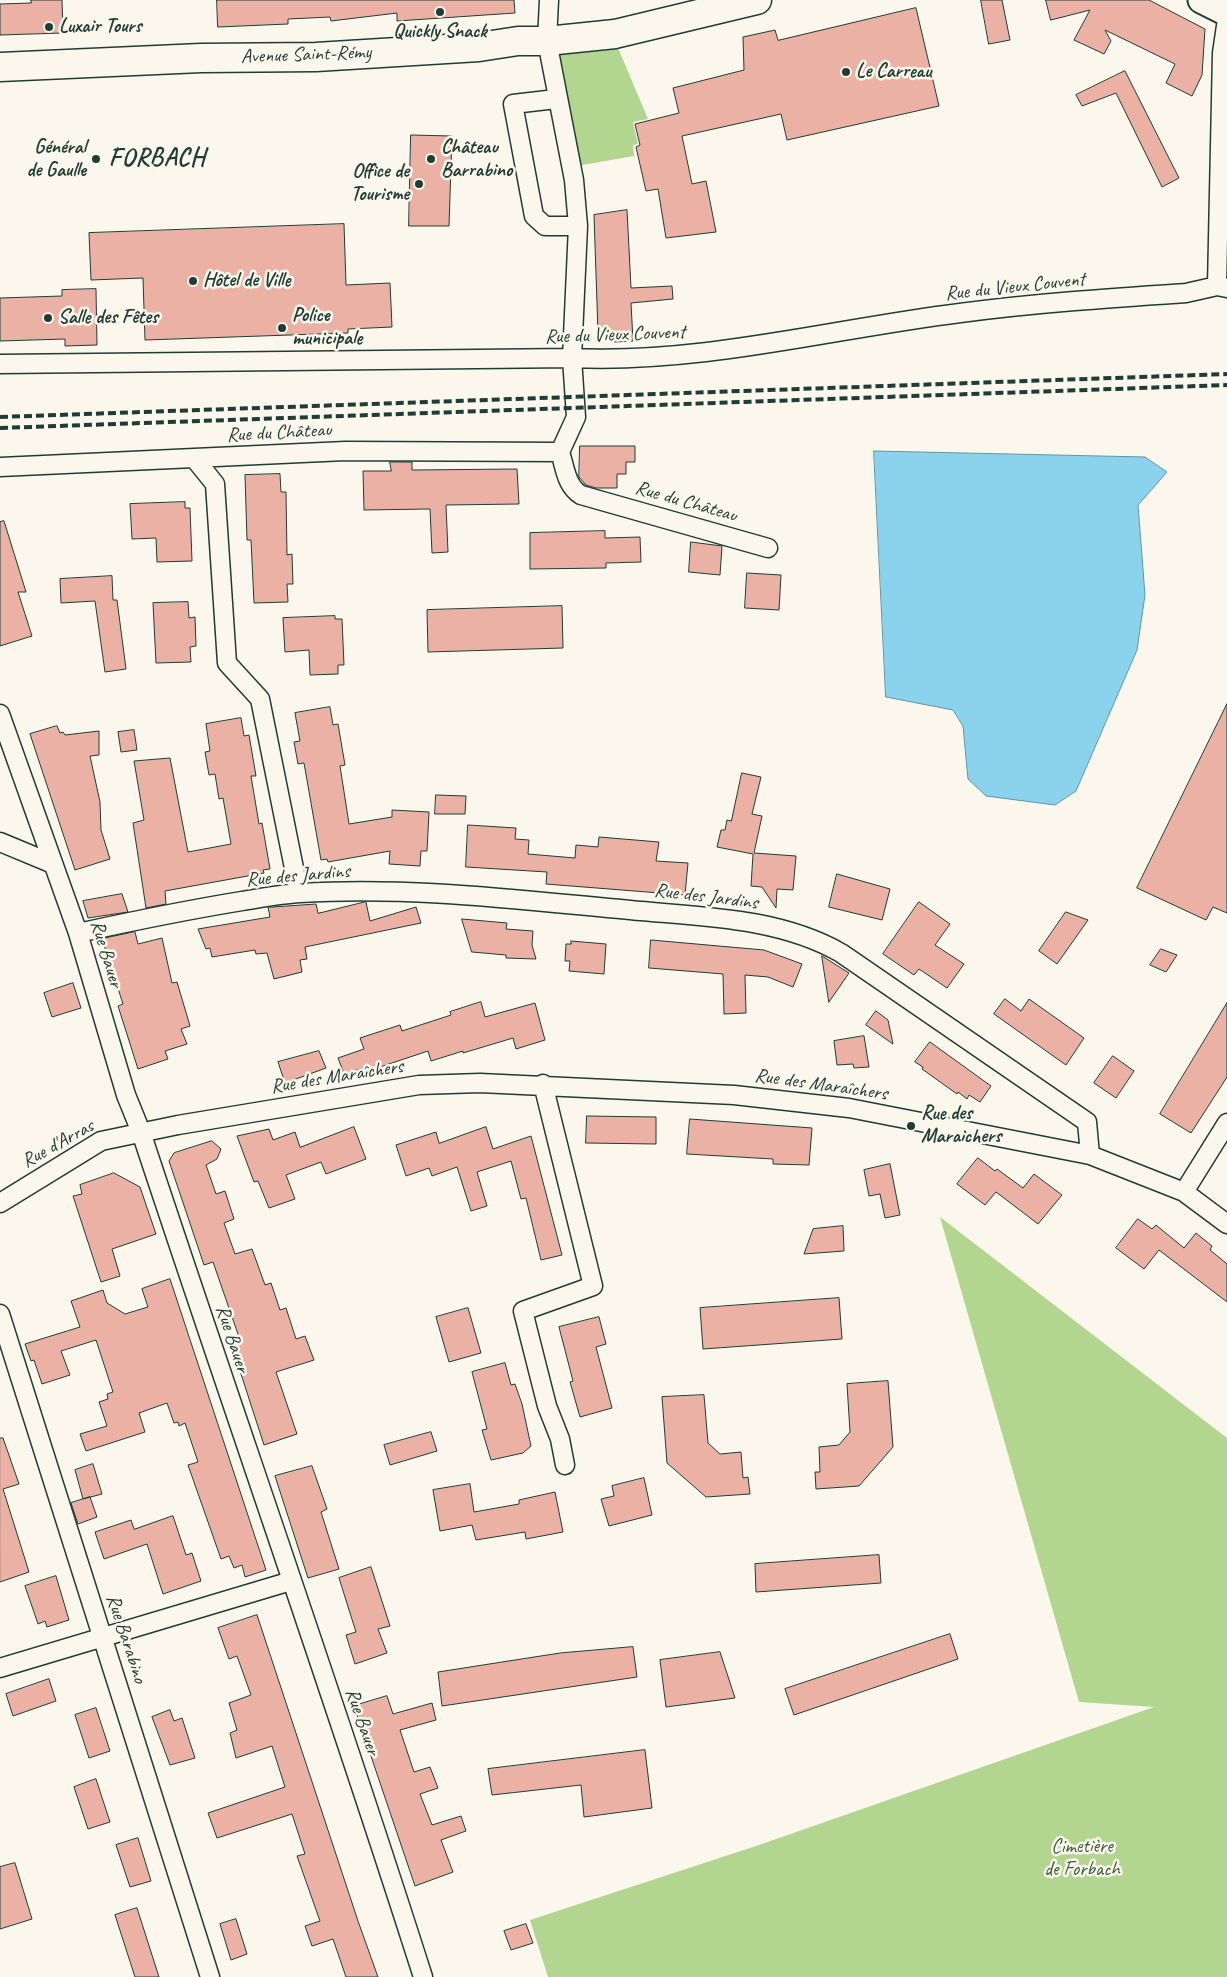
<!DOCTYPE html>
<html>
<head>
<meta charset="utf-8">
<style>
	body { margin:0 }
	canvas { display:block; background:#fbf7ec }
</style>
</head>
<body>
<canvas width="1227" height="1977"></canvas>
<script>
const ctx = document.querySelector('canvas').getContext('2d');
ctx.lineJoin = 'round';
function fill(path, color) { ctx.fillStyle = color; ctx.fill(path, 'evenodd'); }
function stroke(path, color, width, dash) { ctx.strokeStyle = color; ctx.lineWidth = width; ctx.lineCap = dash ? 'butt' : 'round'; ctx.setLineDash(dash || []); ctx.stroke(path); }
function write(font, color, halo, rows, align = 'center') {
  ctx.font = font + ' Caveat,sans-serif'; ctx.lineWidth = 5; ctx.setLineDash([]); ctx.textBaseline = 'middle'; ctx.strokeStyle = halo; ctx.fillStyle = color; for (const [text, x, y, turn = 0] of rows) {
    ctx.save(); ctx.translate(x, y); ctx.rotate((+turn || 0) * Math.PI / 180); ctx.textAlign = isNaN(turn) ? turn : align; if (halo) ctx.strokeText(text, 0, 0); ctx.fillText(text, 0, 0); ctx.restore();
  }
}
fill(new Path2D(`
	M 616,43 L 648,119 L 633,122 L 638,144 L 633,145 L 634,156 L 571,167 L 552,51 Z
	M 940,1217 L 1227,1438 L 1227,1977 L 548,1977 L 530,1920 L 759,1845 L 1154,1707 L 1079,1702 Z`), '#b2d690');
const water = new Path2D(`
	M 874,451 L 1145,457 L 1167,472 L 1138,505 L 1145,595 L 1137,650 L 1076,791 L 1055,805 L 986,796 L 968,779 L 963,726 L 953,710 L 886,697 Z`);
fill(water, '#8bd2ec');
stroke(water, '#6096a2', 1);
const building = new Path2D(`
	M 31,0 L 62,0 L 63,33 L 0,35 L 0,4 L 31,3 Z
	M 217,0 L 514,0 L 515,13 L 397,21 L 397,13 L 331,21 L 330,17 L 288,19 L 288,24 L 218,27 Z
	M 981,0 L 1002,0 L 1010,40 L 989,44 Z
	M 1046,0 L 1149,0 L 1205,29 L 1202,75 L 1192,96 L 1166,83 L 1175,64 L 1105,30 L 1111,41 L 1104,54 L 1074,40 L 1090,10 L 1051,20 Z
	M 916,8 L 939,106 L 787,140 L 781,114 L 682,136 L 692,184 L 706,181 L 716,232 L 666,238 L 658,189 L 646,191 L 636,147 L 640,145 L 635,124 L 679,113 L 673,88 L 744,70 L 743,37 L 775,30 L 778,40 Z
	M 1125,71 L 1179,178 L 1162,187 L 1116,93 L 1082,106 L 1076,95 Z
	M 411,135 L 452,136 L 449,226 L 409,226 Z
	M 627,210 L 631,288 L 672,286 L 673,299 L 631,303 L 633,341 L 614,342 L 614,332 L 598,333 L 594,215 Z
	M 344,224 L 346,285 L 390,283 L 392,327 L 348,329 L 348,333 L 145,340 L 143,278 L 91,280 L 89,233 Z
	M 96,289 L 97,345 L 65,346 L 65,339 L 0,341 L 0,298 L 62,296 L 62,290 Z
	M 580,446 L 635,446 L 635,462 L 626,462 L 626,474 L 617,474 L 617,488 L 596,488 L 586,485 L 579,477 Z
	M 390,462 L 412,462 L 412,470 L 517,469 L 519,504 L 446,505 L 448,552 L 432,553 L 430,509 L 364,510 L 363,471 L 391,471 Z
	M 280,474 L 281,492 L 286,492 L 287,555 L 292,554 L 293,584 L 287,584 L 288,602 L 254,603 L 251,540 L 247,540 L 245,475 Z
	M 185,502 L 185,508 L 190,508 L 192,561 L 157,562 L 156,538 L 132,539 L 130,504 Z
	M 4,521 L 26,592 L 18,592 L 32,636 L 0,646 L 0,522 Z
	M 605,531 L 605,538 L 640,537 L 641,562 L 606,563 L 606,568 L 530,569 L 530,533 Z
	M 691,542 L 722,546 L 720,575 L 689,572 Z
	M 747,573 L 781,575 L 779,610 L 745,608 Z
	M 112,576 L 113,600 L 117,600 L 126,669 L 105,672 L 95,601 L 61,603 L 60,579 Z
	M 188,602 L 189,618 L 195,617 L 196,646 L 190,647 L 191,662 L 156,663 L 153,603 Z
	M 562,606 L 563,648 L 428,652 L 427,610 Z
	M 335,616 L 335,619 L 342,619 L 344,665 L 338,665 L 338,674 L 310,675 L 309,650 L 285,652 L 283,618 Z
	M 1227,704 L 1227,913 L 1213,907 L 1206,920 L 1137,888 Z
	M 330,707 L 333,725 L 338,724 L 345,765 L 340,766 L 349,824 L 392,817 L 392,810 L 429,812 L 427,851 L 421,851 L 420,866 L 389,864 L 390,851 L 328,862 L 327,859 L 321,860 L 304,763 L 298,764 L 294,742 L 300,741 L 295,713 Z
	M 241,718 L 244,736 L 249,735 L 256,776 L 251,776 L 259,824 L 262,823 L 270,869 L 263,870 L 264,873 L 165,891 L 166,904 L 146,908 L 133,823 L 144,820 L 134,761 L 170,758 L 188,852 L 231,844 L 223,798 L 219,799 L 215,774 L 209,775 L 205,752 L 210,751 L 206,724 Z
	M 57,726 L 60,733 L 63,732 L 65,735 L 99,731 L 99,755 L 90,756 L 100,802 L 101,830 L 110,859 L 75,870 L 30,734 Z
	M 134,730 L 137,750 L 121,752 L 118,732 Z
	M 742,773 L 761,777 L 752,814 L 762,816 L 754,853 L 796,856 L 793,890 L 777,889 L 776,908 L 762,887 L 751,886 L 753,854 L 717,847 L 721,830 L 725,830 L 727,820 L 731,821 Z
	M 436,795 L 466,796 L 465,814 L 435,814 Z
	M 468,825 L 516,828 L 515,839 L 529,840 L 528,854 L 575,858 L 576,845 L 598,847 L 599,837 L 659,842 L 656,861 L 688,863 L 685,895 L 546,884 L 547,872 L 466,867 Z
	M 837,874 L 890,889 L 882,920 L 829,907 Z
	M 122,894 L 128,912 L 88,918 L 83,901 Z
	M 366,902 L 370,921 L 416,907 L 421,923 L 305,947 L 307,959 L 300,960 L 302,972 L 274,979 L 267,953 L 256,954 L 255,950 L 212,957 L 210,948 L 206,949 L 198,929 L 270,917 L 268,907 L 273,907 L 316,904 L 318,913 Z
	M 919,902 L 950,924 L 935,945 L 964,964 L 947,988 L 919,969 L 914,975 L 883,954 Z
	M 1066,912 L 1088,920 L 1057,964 L 1039,951 Z
	M 462,919 L 507,923 L 506,929 L 533,931 L 532,945 L 536,959 L 506,958 L 506,955 L 472,952 Z
	M 135,932 L 138,944 L 162,938 L 172,983 L 177,982 L 190,1026 L 181,1029 L 187,1044 L 165,1051 L 168,1059 L 138,1069 L 118,1006 L 123,1004 L 102,939 Z
	M 651,940 L 764,950 L 802,964 L 793,987 L 768,977 L 745,975 L 746,1013 L 724,1014 L 723,974 L 649,968 Z
	M 571,941 L 606,944 L 604,974 L 569,971 L 570,961 L 565,961 L 566,944 L 571,944 Z
	M 1161,949 L 1177,955 L 1166,972 L 1150,965 Z
	M 822,956 L 849,973 L 829,1002 Z
	M 73,983 L 81,1008 L 52,1017 L 44,993 Z
	M 1005,999 L 1021,1011 L 1029,999 L 1084,1038 L 1066,1065 L 994,1014 Z
	M 481,1002 L 485,1017 L 535,1003 L 545,1040 L 516,1049 L 513,1038 L 463,1053 L 463,1051 L 431,1061 L 428,1051 L 371,1070 L 370,1066 L 344,1074 L 338,1058 L 364,1049 L 360,1038 L 400,1025 L 402,1031 L 451,1015 L 450,1012 Z
	M 1227,1003 L 1227,1077 L 1191,1133 L 1160,1114 Z
	M 876,1011 L 888,1020 L 893,1044 L 866,1025 Z
	M 864,1036 L 869,1067 L 854,1068 L 853,1064 L 837,1065 L 834,1041 Z
	M 930,1042 L 991,1086 L 980,1102 L 969,1095 L 967,1099 L 958,1092 L 957,1094 L 922,1069 L 923,1067 L 915,1062 Z
	M 319,1051 L 326,1068 L 285,1083 L 278,1062 Z
	M 1113,1056 L 1134,1071 L 1116,1098 L 1094,1083 Z
	M 587,1116 L 656,1117 L 656,1144 L 586,1143 Z
	M 690,1119 L 812,1128 L 809,1165 L 773,1164 L 773,1159 L 687,1154 Z
	M 354,1127 L 366,1159 L 326,1174 L 321,1162 L 286,1175 L 295,1199 L 269,1208 L 258,1181 L 254,1182 L 237,1136 L 269,1129 L 273,1140 L 295,1132 L 300,1147 Z
	M 486,1127 L 493,1149 L 531,1136 L 562,1255 L 541,1260 L 526,1198 L 521,1199 L 511,1161 L 477,1172 L 487,1206 L 471,1211 L 457,1167 L 432,1176 L 429,1168 L 406,1176 L 396,1145 L 436,1132 L 439,1143 Z
	M 212,1141 L 221,1149 L 217,1159 L 206,1165 L 216,1194 L 225,1191 L 234,1219 L 224,1223 L 235,1254 L 252,1249 L 265,1285 L 271,1283 L 280,1310 L 286,1308 L 296,1339 L 305,1336 L 314,1360 L 276,1372 L 297,1434 L 264,1445 L 230,1340 L 239,1337 L 213,1262 L 204,1265 L 169,1161 L 174,1153 Z
	M 978,1158 L 995,1171 L 997,1169 L 1023,1188 L 1034,1174 L 1062,1195 L 1038,1224 L 996,1192 L 985,1205 L 957,1184 Z
	M 890,1164 L 900,1215 L 885,1218 L 880,1194 L 869,1196 L 864,1170 Z
	M 114,1173 L 140,1187 L 156,1234 L 112,1249 L 120,1276 L 101,1282 L 73,1196 L 82,1194 L 80,1185 Z
	M 1138,1219 L 1152,1229 L 1156,1225 L 1184,1248 L 1196,1233 L 1212,1246 L 1210,1250 L 1227,1264 L 1227,1302 L 1159,1250 L 1144,1269 L 1116,1248 Z
	M 843,1226 L 844,1251 L 804,1254 L 813,1229 Z
	M 170,1279 L 266,1570 L 245,1577 L 242,1565 L 234,1568 L 229,1556 L 221,1559 L 188,1465 L 198,1462 L 185,1423 L 179,1426 L 178,1422 L 174,1423 L 167,1403 L 139,1413 L 145,1432 L 86,1451 L 80,1434 L 107,1426 L 99,1402 L 108,1399 L 107,1394 L 113,1392 L 96,1340 L 61,1351 L 70,1375 L 42,1384 L 34,1360 L 31,1361 L 25,1344 L 80,1327 L 71,1301 L 103,1290 L 107,1303 L 125,1314 L 148,1307 L 142,1289 Z
	M 839,1298 L 842,1339 L 703,1349 L 700,1308 Z
	M 468,1308 L 481,1353 L 449,1362 L 436,1317 Z
	M 599,1317 L 606,1344 L 596,1347 L 612,1408 L 580,1417 L 570,1382 L 573,1381 L 559,1327 Z
	M 505,1363 L 511,1385 L 515,1384 L 522,1404 L 531,1446 L 523,1453 L 491,1460 L 482,1430 L 487,1429 L 472,1372 Z
	M 888,1381 L 893,1447 L 859,1486 L 816,1489 L 815,1472 L 820,1472 L 819,1447 L 839,1445 L 850,1432 L 847,1384 Z
	M 704,1395 L 708,1443 L 720,1454 L 741,1452 L 743,1478 L 748,1477 L 750,1494 L 706,1497 L 667,1463 L 662,1397 Z
	M 431,1432 L 437,1451 L 390,1465 L 384,1445 Z
	M 0,1438 L 3,1438 L 19,1484 L 3,1489 L 29,1572 L 0,1582 Z
	M 93,1464 L 102,1494 L 83,1499 L 75,1470 Z
	M 312,1466 L 327,1509 L 321,1512 L 339,1569 L 308,1578 L 275,1476 Z
	M 644,1478 L 652,1515 L 609,1526 L 601,1499 L 614,1496 L 612,1486 Z
	M 470,1484 L 474,1512 L 519,1504 L 519,1500 L 555,1492 L 563,1532 L 526,1539 L 525,1532 L 476,1540 L 472,1525 L 440,1531 L 433,1490 Z
	M 90,1497 L 97,1517 L 78,1524 L 71,1503 Z
	M 173,1516 L 186,1555 L 192,1553 L 201,1581 L 163,1594 L 147,1544 L 104,1559 L 95,1532 L 131,1520 L 134,1529 Z
	M 879,1555 L 881,1583 L 756,1592 L 755,1564 Z
	M 371,1567 L 390,1626 L 378,1629 L 387,1653 L 355,1664 L 346,1635 L 356,1632 L 339,1578 Z
	M 56,1576 L 69,1620 L 47,1627 L 45,1621 L 38,1624 L 25,1586 Z
	M 257,1615 L 358,1921 L 378,1977 L 346,1977 L 333,1939 L 312,1946 L 305,1926 L 320,1921 L 297,1856 L 305,1854 L 292,1814 L 217,1838 L 208,1813 L 285,1787 L 272,1746 L 236,1758 L 230,1733 L 237,1730 L 229,1703 L 251,1695 L 237,1656 L 229,1659 L 218,1628 Z
	M 950,1634 L 958,1659 L 794,1715 L 785,1689 Z
	M 633,1647 L 637,1677 L 442,1706 L 438,1672 L 560,1653 Z
	M 720,1652 L 735,1698 L 666,1707 L 660,1660 Z
	M 49,1679 L 56,1701 L 13,1716 L 6,1694 Z
	M 387,1696 L 393,1714 L 432,1703 L 436,1720 L 400,1730 L 414,1772 L 430,1767 L 438,1788 L 420,1794 L 432,1825 L 461,1816 L 466,1831 L 441,1840 L 453,1872 L 415,1886 L 354,1706 Z
	M 96,1708 L 110,1751 L 89,1758 L 75,1715 Z
	M 170,1710 L 174,1721 L 182,1718 L 195,1758 L 170,1765 L 152,1717 Z
	M 645,1750 L 652,1808 L 584,1817 L 581,1785 L 492,1795 L 488,1769 Z
	M 96,1779 L 110,1822 L 88,1829 L 74,1787 Z
	M 138,1838 L 151,1881 L 130,1887 L 116,1845 Z
	M 15,1863 L 32,1919 L 0,1929 L 0,1867 Z
	M 137,1908 L 159,1977 L 135,1977 L 115,1915 Z
	M 236,1919 L 247,1954 L 231,1960 L 220,1924 Z
	M 526,1924 L 533,1943 L 511,1950 L 504,1931 Z`);
fill(building, '#eab1a4');
stroke(building, '#1f3d34', 1);
const minor = new Path2D(`
	M 556,99 L 513,104 L 534,216 L 545,226 L 578,226
	M 1217,286 L 1222,53 L 1227,19
	M 0,364 L 572,358 C 703,364 831,329 960,313 C 1035,303 1111,298 1186,293 L 1217,286 L 1227,288
	M 560,452 C 565,467 566,486 581,495 L 768,548
	M 194,458 L 215,484 L 227,663 L 260,699 L 299,893
	M 0,467 L 345,451 L 560,452 L 576,417 L 572,358 L 578,226 L 574,180 L 547,41 L 549,0
	M 0,714 L 78,933 L 126,1095 L 141,1132 C 234,1414 333,1694 423,1977
	M 0,842 L 53,864
	M 78,933 C 133,921 187,910 242,901 C 261,898 281,894 300,893 C 410,886 520,900 630,910 C 701,917 778,917 841,953 L 1087,1122 L 1090,1155
	M 543,1084 L 593,1286 L 523,1311 L 547,1406 L 560,1439 L 565,1465
	M 1184,1192 L 1227,1123
	M 0,1203 L 101,1141 L 178,1125 L 419,1085 L 480,1083 L 734,1095 L 849,1108 L 1090,1155 L 1184,1192 L 1227,1224
	M 0,1314 L 210,1977
	M 0,1668 L 291,1581`);
const secondary = new Path2D(`
	M 1201,0 L 1227,13`);
const primary = new Path2D(`
	M 0,67 L 201,58 L 316,57 L 479,47 L 518,41 L 547,41 L 615,34 L 757,0`);
stroke(minor, '#1f3d34', 21);
stroke(secondary, '#1f3d34', 29);
stroke(primary, '#1f3d34', 31);
stroke(minor, '#fbf7ec', 18);
stroke(secondary, '#fbf7ec', 25);
stroke(primary, '#fbf7ec', 28);
stroke(new Path2D(`
	M 0,417 L 1227,374
	M 0,428 L 1227,385`), '#1f3d34', 4, [8, 4]);
for (const [x, y, r, color] of [
	[440,12,5,"#1f3d34"],
	[49,27,5,"#1f3d34"],
	[846,72,5,"#1f3d34"],
	[96,159,5,"#1f3d34"],
	[431,159,5,"#1f3d34"],
	[419,184,5,"#1f3d34"],
	[193,281,5,"#1f3d34"],
	[48,318,5,"#1f3d34"],
	[282,328,5,"#1f3d34"],
	[911,1126,5,"#1f3d34"]
]) { const dot = new Path2D(); dot.arc(x, y, r, 0, 2 * Math.PI); ctx.fillStyle = color; ctx.fill(dot); stroke(dot, '#fbf7ec', 2); }
write('bold 20px', '#1f3d34', '#fbf7ec', [
	["Luxair Tours",59,27],
	["Quickly Snack",440,32,"center"],
	["Le Carreau",856,72],
	["Général",86,148,"right"],
	["de Gaulle",86,171,"right"],
	["Château",441,148],
	["Barrabino",441,171],
	["Office de",409,172,"right"],
	["Tourisme",409,195,"right"],
	["Hôtel de Ville",203,281],
	["Police",292,316],
	["municipale",292,339],
	["Salle des Fêtes",58,318],
	["Rue des",921,1114],
	["Maraichers",921,1137]
], 'left');
write('20px', '#1f3d34', '#fbf7ec', [
	["Avenue Saint-Rémy",306,55,-2],
	["Rue du Vieux Couvent",1015,287,-6],
	["Rue du Vieux Couvent",615,335,-2],
	["Rue du Château",279,433,-3],
	["Rue du Château",686,502,16],
	["Rue des Jardins",298,876,-5],
	["Rue des Jardins",706,897,7],
	["Rue Bauer",106,954,73],
	["Rue des Maraîchers",337,1077,-9],
	["Rue des Maraîchers",821,1085,8],
	["Rue d'Arras",58,1144,-29],
	["Rue Bauer",232,1339,72],
	["Rue Barabino",126,1639,72],
	["Rue Bauer",362,1722,71]
]);
write('20px', '#3c5c46', '#fbf7ec', [
	["Cimetière",1082,1847],
	["de Forbach",1082,1870]
]);
ctx.letterSpacing = '1px';
write('bold 25px', '#1f3d34', '#fbf7ec', [
	["FORBACH",157,158]
]);
ctx.letterSpacing = '0px';
</script>
</body>
</html>
